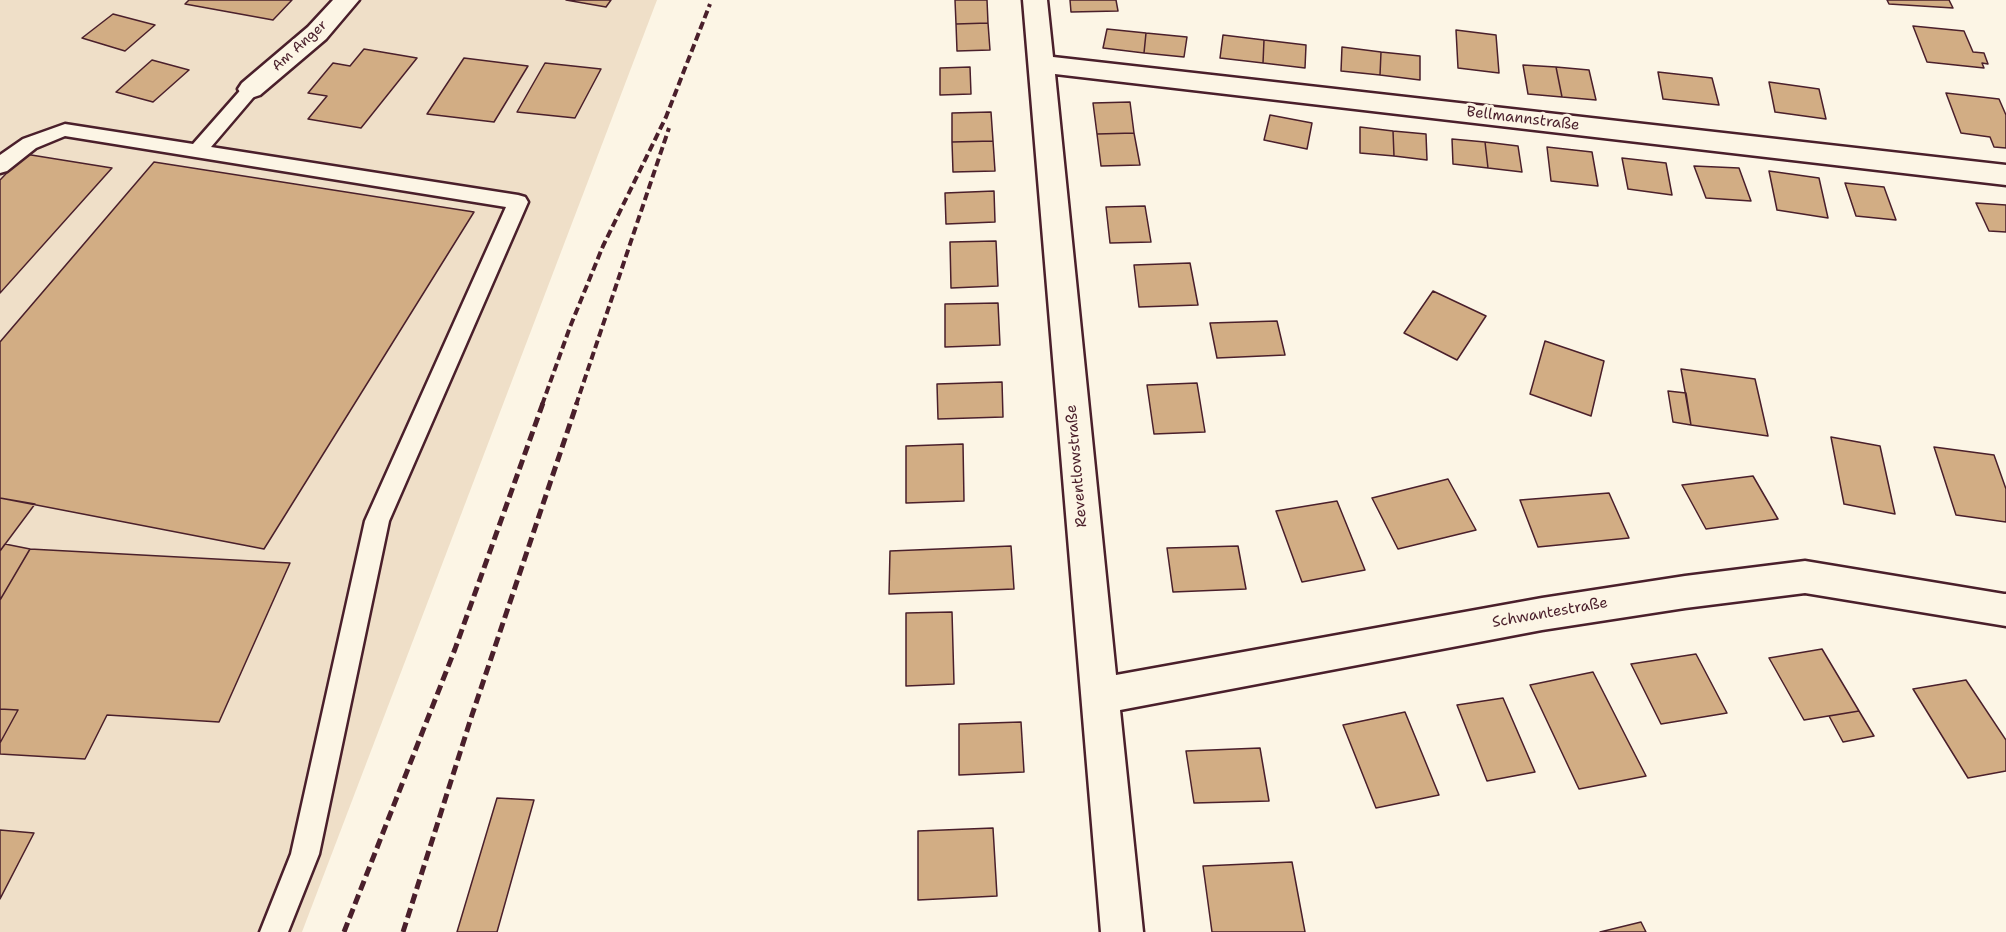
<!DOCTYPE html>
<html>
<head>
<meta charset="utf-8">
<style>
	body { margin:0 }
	canvas { display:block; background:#fcf5e5 }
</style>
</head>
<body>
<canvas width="2006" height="932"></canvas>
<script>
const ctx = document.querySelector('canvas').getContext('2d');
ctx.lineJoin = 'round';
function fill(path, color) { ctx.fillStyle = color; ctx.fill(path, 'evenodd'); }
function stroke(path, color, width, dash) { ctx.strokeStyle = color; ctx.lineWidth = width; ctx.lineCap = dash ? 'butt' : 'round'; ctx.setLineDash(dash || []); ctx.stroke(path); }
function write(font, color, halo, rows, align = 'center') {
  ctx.font = font + ' "Shantell Sans",sans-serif'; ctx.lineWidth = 6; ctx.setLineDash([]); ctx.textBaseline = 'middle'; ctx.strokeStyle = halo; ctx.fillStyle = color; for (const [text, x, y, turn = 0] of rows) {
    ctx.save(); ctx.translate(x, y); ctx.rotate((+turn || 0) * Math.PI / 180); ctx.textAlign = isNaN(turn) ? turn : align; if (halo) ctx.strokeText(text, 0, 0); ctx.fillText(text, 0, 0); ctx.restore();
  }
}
fill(new Path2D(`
	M 0,0 L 657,0 L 302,932 L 0,932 Z`), '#efdfc8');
const building = new Path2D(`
	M 189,0 L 292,0 L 273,20 L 185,4 Z
	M 566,0 L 611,0 L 606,7 Z
	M 955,0 L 987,0 L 988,23 L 956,24 Z
	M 1070,0 L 1116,0 L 1118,11 L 1071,12 Z
	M 1887,0 L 1949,0 L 1953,8 L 1889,4 Z
	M 113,14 L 155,25 L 125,51 L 82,38 Z
	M 988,23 L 990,50 L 957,51 L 956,24 Z
	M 1913,26 L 1964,31 L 1973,52 L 1984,53 L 1988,64 L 1982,63 L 1984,68 L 1927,62 Z
	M 1107,29 L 1146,33 L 1144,53 L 1103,48 Z
	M 1456,30 L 1496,35 L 1499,73 L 1458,68 Z
	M 1146,33 L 1187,37 L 1184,57 L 1144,53 Z
	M 1223,35 L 1264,40 L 1263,63 L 1220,58 Z
	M 1264,40 L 1306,45 L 1305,68 L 1263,63 Z
	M 1342,47 L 1381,52 L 1380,75 L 1341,71 Z
	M 364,49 L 417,58 L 361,128 L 308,119 L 327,96 L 308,93 L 333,63 L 350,66 Z
	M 1381,52 L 1420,56 L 1420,80 L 1380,75 Z
	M 464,58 L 528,66 L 494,122 L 427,114 Z
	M 152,60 L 189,70 L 153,102 L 116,92 Z
	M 545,63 L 601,69 L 575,118 L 517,112 Z
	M 1523,65 L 1556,67 L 1562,97 L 1528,94 Z
	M 970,67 L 971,94 L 940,95 L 940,68 Z
	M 1556,67 L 1589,70 L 1596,100 L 1562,97 Z
	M 1658,72 L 1712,78 L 1719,105 L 1663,99 Z
	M 1769,82 L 1819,89 L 1826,119 L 1775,112 Z
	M 1946,93 L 1999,99 L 2006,115 L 2006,148 L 1994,147 L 1990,137 L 1961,133 Z
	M 1130,102 L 1134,133 L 1097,134 L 1093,103 Z
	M 991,112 L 993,141 L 952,142 L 952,113 Z
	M 1270,115 L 1312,123 L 1307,149 L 1264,140 Z
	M 1360,127 L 1393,131 L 1394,156 L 1360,153 Z
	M 1393,131 L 1426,134 L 1427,160 L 1394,156 Z
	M 1134,133 L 1140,165 L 1101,166 L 1097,134 Z
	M 1452,139 L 1485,142 L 1488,168 L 1453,164 Z
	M 993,141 L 995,171 L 953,172 L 952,142 Z
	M 1485,142 L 1518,146 L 1522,172 L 1488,168 Z
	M 1547,147 L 1592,152 L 1598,186 L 1551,181 Z
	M 25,154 L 112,168 L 0,293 L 0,180 Z
	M 1622,158 L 1666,163 L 1672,195 L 1628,189 Z
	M 154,162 L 474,212 L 264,549 L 0,498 L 0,342 Z
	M 1694,166 L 1739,168 L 1751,201 L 1706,198 Z
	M 1769,171 L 1819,178 L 1828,218 L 1777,210 Z
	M 1845,183 L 1884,187 L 1896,220 L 1856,216 Z
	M 994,191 L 995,222 L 946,224 L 945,193 Z
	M 1976,203 L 2006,205 L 2006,232 L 1989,231 Z
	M 1145,206 L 1151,242 L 1110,243 L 1106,207 Z
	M 996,241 L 998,286 L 951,288 L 950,242 Z
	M 1190,263 L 1198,305 L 1139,307 L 1134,265 Z
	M 1433,291 L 1486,316 L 1457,360 L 1404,333 Z
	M 998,303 L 1000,345 L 945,347 L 945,304 Z
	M 1277,321 L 1285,355 L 1217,358 L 1210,323 Z
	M 1545,341 L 1604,361 L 1591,416 L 1530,394 Z
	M 1681,369 L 1755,379 L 1768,436 L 1691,425 Z
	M 1002,382 L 1003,417 L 938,419 L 937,384 Z
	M 1197,383 L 1205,432 L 1154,434 L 1147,385 Z
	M 1668,391 L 1686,393 L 1691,425 L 1673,422 Z
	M 1831,437 L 1880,446 L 1895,514 L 1844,504 Z
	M 963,444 L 964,501 L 906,503 L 906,446 Z
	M 1934,447 L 1994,455 L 2006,489 L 2006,522 L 1956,515 Z
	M 1753,476 L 1778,519 L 1706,529 L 1682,485 Z
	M 1448,479 L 1476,530 L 1398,549 L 1372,498 Z
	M 1609,493 L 1629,538 L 1538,547 L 1520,500 Z
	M 0,498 L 35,504 L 0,551 Z
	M 1337,501 L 1365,570 L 1302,582 L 1276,511 Z
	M 5,544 L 30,549 L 0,600 L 0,551 Z
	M 1011,546 L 1014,589 L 889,594 L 890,551 Z
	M 1238,546 L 1246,589 L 1173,592 L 1167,548 Z
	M 30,549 L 290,563 L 219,722 L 107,715 L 85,759 L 0,754 L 0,743 L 18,710 L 0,709 L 0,600 Z
	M 952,612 L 954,684 L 906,686 L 906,613 Z
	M 1822,649 L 1859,711 L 1804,720 L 1769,658 Z
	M 1696,654 L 1727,713 L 1661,724 L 1631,664 Z
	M 1593,672 L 1646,776 L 1579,789 L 1530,685 Z
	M 1966,680 L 2006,740 L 2006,771 L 1968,778 L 1913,689 Z
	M 1503,698 L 1535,772 L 1487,781 L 1457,705 Z
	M 0,709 L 18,710 L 0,743 Z
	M 1859,711 L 1874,736 L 1843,742 L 1829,716 Z
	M 1405,712 L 1439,795 L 1376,808 L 1343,725 Z
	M 1021,722 L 1024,772 L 959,775 L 959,724 Z
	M 1260,748 L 1269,801 L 1194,803 L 1186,751 Z
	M 497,798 L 534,800 L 497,932 L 457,932 Z
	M 993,828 L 997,896 L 918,900 L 918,831 Z
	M 0,830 L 34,833 L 0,899 Z
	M 1292,862 L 1305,932 L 1212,932 L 1203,866 Z
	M 1641,922 L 1646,932 L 1600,932 Z`);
fill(building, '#d2ad84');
stroke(building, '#4a1f2b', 1.5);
const lane = new Path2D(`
	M 251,83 L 257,85 L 260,89 L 257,93 L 211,147 L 518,195 L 525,197 L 528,202 L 389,521 L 319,854 L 288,932 L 260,932 L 291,854 L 365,521 L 506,207 L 65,136 L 36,148 L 7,171 L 0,173 L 0,155 L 23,139 L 65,124 L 193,144 L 245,85 Z`);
const street = new Path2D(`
	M 333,0 L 359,0 L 326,39 L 260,95 L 251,98 L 242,95 L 238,89 L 242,83 L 308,27 Z
	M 1023,0 L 1047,0 L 1053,57 L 2006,165 L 2006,185 L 1055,74 L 1116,675 L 1542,598 L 1685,576 L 1805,561 L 2004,594 L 2006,594 L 2006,626 L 1805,593 L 1685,608 L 1542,630 L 1120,710 L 1143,932 L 1101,932 Z`);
stroke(lane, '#4a1f2b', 5);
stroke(street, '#4a1f2b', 5);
fill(lane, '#fcf5e5');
fill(street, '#fcf5e5');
stroke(new Path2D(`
	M 542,405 L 570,327 L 603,246 L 666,117 L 710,4
	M 576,405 L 669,128`), '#4a1f2b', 4, [8, 4]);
stroke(new Path2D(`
	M 344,932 L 455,649 L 543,403
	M 403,932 L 472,715 L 577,403`), '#4a1f2b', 5, [10, 5]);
write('14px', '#4a1f2b', '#fcf5e5', [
	["Am Anger",300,46,-42]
]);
write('15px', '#4a1f2b', '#fcf5e5', [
	["Bellmannstraße",1523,119,7],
	["Reventlowstraße",1077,466,-95],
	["Schwantestraße",1550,613,-10]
]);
</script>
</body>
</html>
